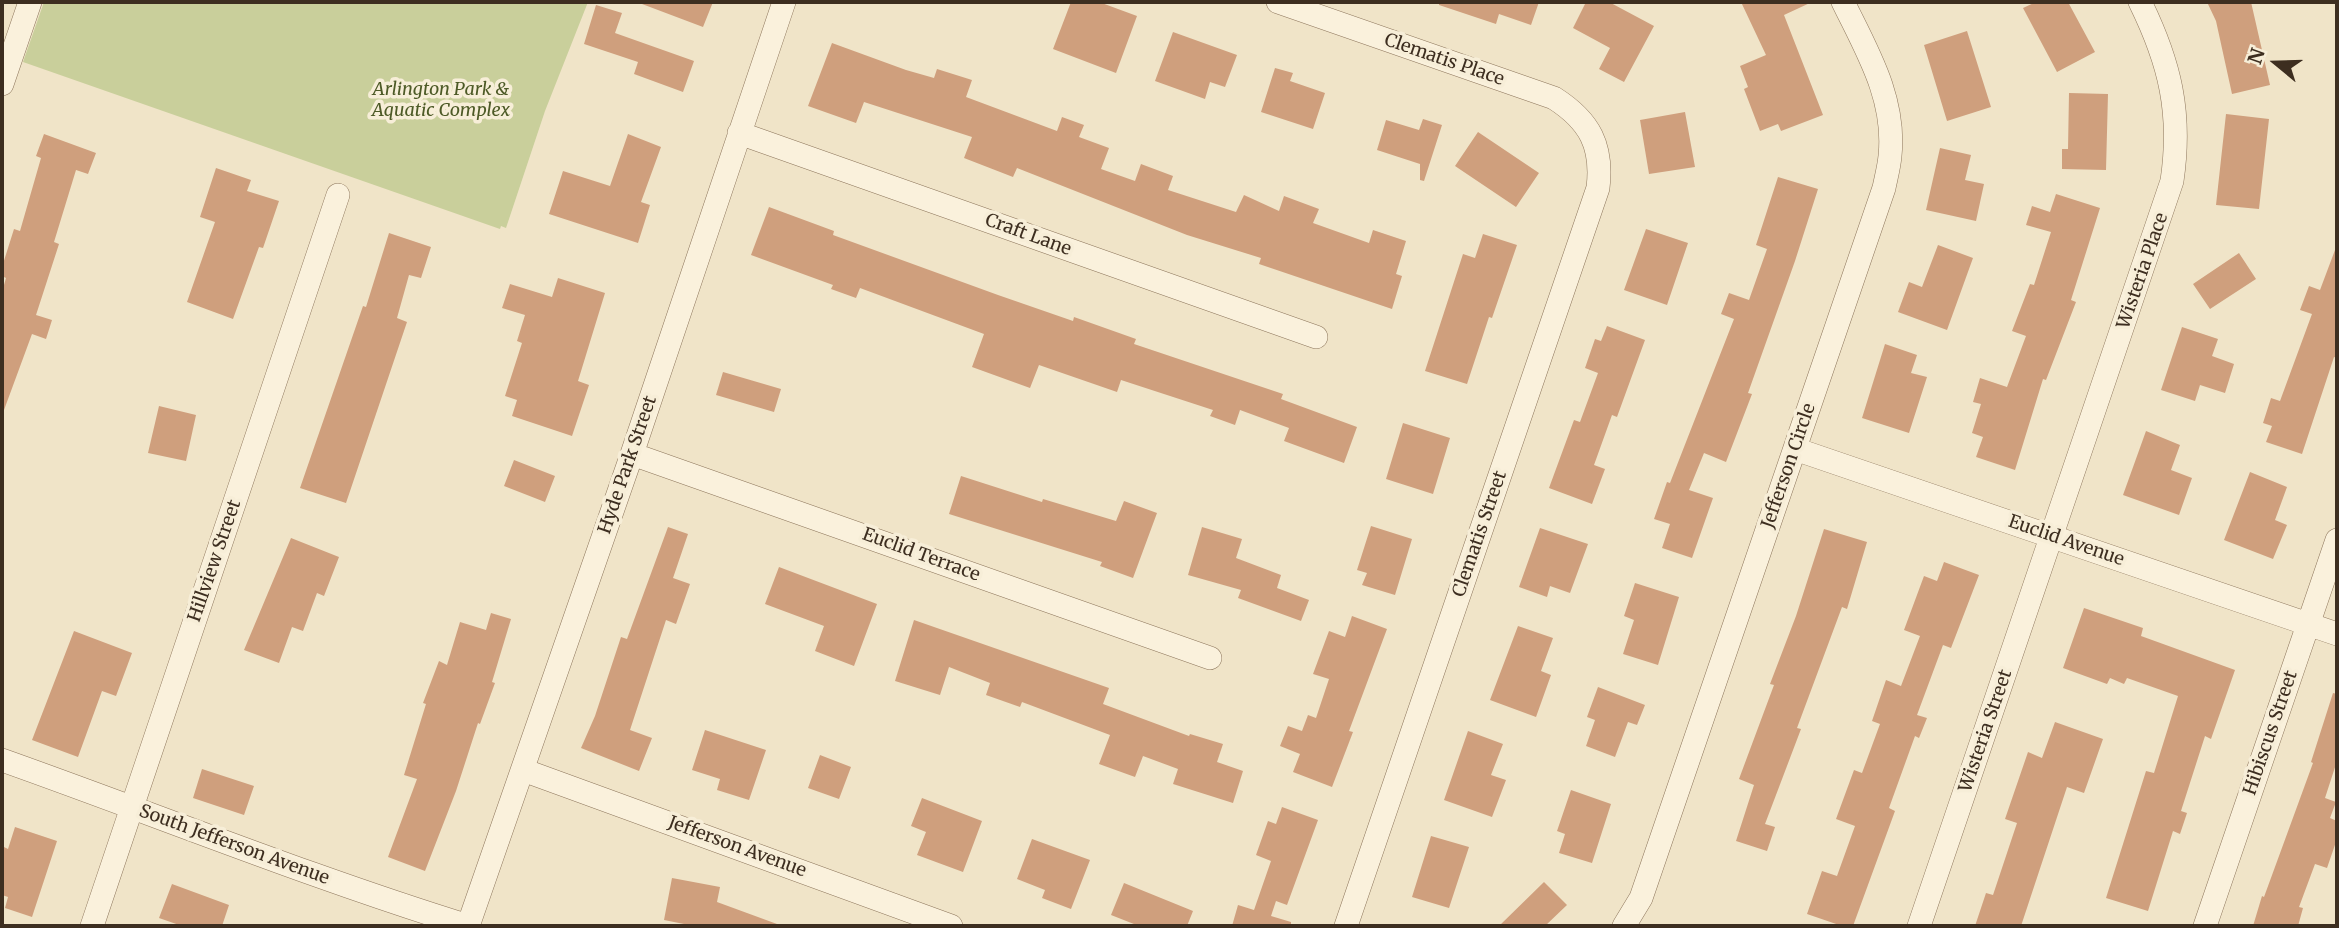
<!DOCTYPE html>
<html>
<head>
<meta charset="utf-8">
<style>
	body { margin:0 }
	#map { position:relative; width:2339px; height:928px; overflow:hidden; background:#f0e4c8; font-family:Merriweather,serif }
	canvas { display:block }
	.frame { position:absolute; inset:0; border:4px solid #3d2e20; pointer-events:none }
	.north { position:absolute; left:2241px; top:28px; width:70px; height:70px; -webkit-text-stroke:5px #f7eed8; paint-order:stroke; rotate:289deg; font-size:19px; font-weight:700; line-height:28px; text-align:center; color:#3d2e20 }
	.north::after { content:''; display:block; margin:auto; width:24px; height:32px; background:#3d2e20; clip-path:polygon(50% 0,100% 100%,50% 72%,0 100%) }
</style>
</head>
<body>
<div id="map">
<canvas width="2339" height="928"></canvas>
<div class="frame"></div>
<div class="north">N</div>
</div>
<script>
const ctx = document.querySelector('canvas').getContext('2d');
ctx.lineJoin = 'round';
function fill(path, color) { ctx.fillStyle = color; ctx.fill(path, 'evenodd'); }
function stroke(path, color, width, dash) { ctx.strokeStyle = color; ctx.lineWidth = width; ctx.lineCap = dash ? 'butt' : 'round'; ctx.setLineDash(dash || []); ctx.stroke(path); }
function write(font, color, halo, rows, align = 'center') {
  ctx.font = font + ' Merriweather,serif'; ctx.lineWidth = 7; ctx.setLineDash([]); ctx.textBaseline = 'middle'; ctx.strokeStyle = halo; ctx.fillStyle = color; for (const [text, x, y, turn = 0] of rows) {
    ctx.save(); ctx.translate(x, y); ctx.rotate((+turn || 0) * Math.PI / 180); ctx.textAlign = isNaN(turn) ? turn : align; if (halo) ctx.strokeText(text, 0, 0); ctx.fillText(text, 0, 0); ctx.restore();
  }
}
fill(new Path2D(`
	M 44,2 L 588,2 L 545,111 L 506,228 L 501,226 L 500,229 L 23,62 Z`), '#c9cf9b');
fill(new Path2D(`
	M 642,2 L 713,2 L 703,27 L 642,4 Z
	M 1071,2 L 1099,2 L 1137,16 L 1116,73 L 1053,49 Z
	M 1439,2 L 1539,2 L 1531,25 L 1499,14 L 1496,24 L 1439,5 Z
	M 1586,2 L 1609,2 L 1654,26 L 1624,82 L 1599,69 L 1610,48 L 1573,28 Z
	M 1741,2 L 1812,2 L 1784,15 L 1823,115 L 1781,131 L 1778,124 L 1760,131 L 1744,89 L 1748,87 L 1740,66 L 1766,55 Z
	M 2036,2 L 2068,2 L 2095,52 L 2057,72 L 2023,8 Z
	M 2207,2 L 2251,2 L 2270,85 L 2232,94 L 2216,21 Z
	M 596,5 L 622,13 L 615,33 L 694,61 L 683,92 L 634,74 L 638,62 L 584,44 Z
	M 1967,31 L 1991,107 L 1947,121 L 1924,45 Z
	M 1173,32 L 1237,55 L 1225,87 L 1210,82 L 1205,99 L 1155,81 Z
	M 832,43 L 906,70 L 934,78 L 937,69 L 972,80 L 966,97 L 1057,131 L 1062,117 L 1084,125 L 1079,137 L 1109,148 L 1101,169 L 1135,181 L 1141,164 L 1173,176 L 1168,190 L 1236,212 L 1244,195 L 1279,211 L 1284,196 L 1319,209 L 1313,223 L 1369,243 L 1373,230 L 1406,241 L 1396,274 L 1402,276 L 1392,309 L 1259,264 L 1261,258 L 1187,235 L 1017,168 L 1013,177 L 964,158 L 972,137 L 864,102 L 856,123 L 808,106 Z
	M 1275,68 L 1293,73 L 1290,81 L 1325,93 L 1313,129 L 1261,112 Z
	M 2069,93 L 2108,94 L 2106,170 L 2062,169 L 2062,149 L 2068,149 Z
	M 1685,112 L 1695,167 L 1649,174 L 1640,120 Z
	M 2226,114 L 2269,119 L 2259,209 L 2216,205 Z
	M 1423,119 L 1442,125 L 1424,181 L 1420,180 L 1420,164 L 1377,150 L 1386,120 L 1419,130 Z
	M 1478,132 L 1539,173 L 1516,207 L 1455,166 Z
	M 44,134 L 96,153 L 88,174 L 76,170 L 54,242 L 59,244 L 36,315 L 52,320 L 46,339 L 32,334 L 4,410 L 2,410 L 2,292 L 6,278 L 2,276 L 2,267 L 14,229 L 20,231 L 41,158 L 36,156 Z
	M 628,134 L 661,147 L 641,202 L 650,205 L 638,243 L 549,214 L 563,171 L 610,186 Z
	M 1940,148 L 1971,155 L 1965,180 L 1984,184 L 1976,221 L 1926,210 Z
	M 216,168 L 251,180 L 247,191 L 279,201 L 263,248 L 259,247 L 233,319 L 187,302 L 215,222 L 200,217 Z
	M 1778,177 L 1818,189 L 1795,261 L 1748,393 L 1752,394 L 1726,462 L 1704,453 L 1689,490 L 1713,498 L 1692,558 L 1662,548 L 1670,524 L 1654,519 L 1667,482 L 1670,483 L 1734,319 L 1721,314 L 1729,293 L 1749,300 L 1767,249 L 1756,245 Z
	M 2056,194 L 2100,208 L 2071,300 L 2076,302 L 2046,380 L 2043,379 L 2015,470 L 1976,457 L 1983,437 L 1972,433 L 1981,404 L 1973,402 L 1980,378 L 2007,387 L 2026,336 L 2012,331 L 2030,284 L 2034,285 L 2051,232 L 2026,225 L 2032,206 L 2050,212 Z
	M 769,207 L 834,231 L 833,235 L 998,295 L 1073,321 L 1074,317 L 1136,339 L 1134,344 L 1283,394 L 1281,399 L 1357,427 L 1344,463 L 1284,441 L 1289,428 L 1240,410 L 1235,425 L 1210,416 L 1213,410 L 1121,380 L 1117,392 L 1039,365 L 1030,388 L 972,367 L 984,334 L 860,288 L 856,298 L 831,289 L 833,285 L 751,255 Z
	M 1646,229 L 1688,243 L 1667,305 L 1624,290 Z
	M 389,233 L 431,247 L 421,278 L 409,275 L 397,318 L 407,322 L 346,503 L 300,488 L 363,306 L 366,307 Z
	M 1483,234 L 1517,245 L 1492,318 L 1489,317 L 1467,384 L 1425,371 L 1463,254 L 1475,258 Z
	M 1938,245 L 1973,258 L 1947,330 L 1898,312 L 1909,282 L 1922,287 Z
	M 2335,250 L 2337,250 L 2337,358 L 2334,357 L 2302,454 L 2266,442 L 2272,426 L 2263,423 L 2271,398 L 2280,401 L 2312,314 L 2300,310 L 2309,286 L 2320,290 Z
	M 2239,253 L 2256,279 L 2210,309 L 2193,284 Z
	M 558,278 L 605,293 L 578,381 L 589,385 L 572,436 L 512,416 L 517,400 L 505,396 L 522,343 L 517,341 L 525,315 L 502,308 L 510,284 L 552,297 Z
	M 1607,326 L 1645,340 L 1617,417 L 1612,415 L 1594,465 L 1605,469 L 1592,504 L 1549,488 L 1574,420 L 1580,422 L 1598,373 L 1585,368 L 1595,339 L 1601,341 Z
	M 2182,327 L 2218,339 L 2212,356 L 2234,364 L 2225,393 L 2200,385 L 2195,401 L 2161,390 Z
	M 1885,344 L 1917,355 L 1911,373 L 1927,377 L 1909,433 L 1862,418 Z
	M 723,372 L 781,389 L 774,412 L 716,395 Z
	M 159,406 L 196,415 L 186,461 L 148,453 Z
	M 1403,423 L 1450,438 L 1433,494 L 1386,479 Z
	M 2146,431 L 2180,445 L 2171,470 L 2192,478 L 2179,515 L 2123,495 Z
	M 514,460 L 555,476 L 545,502 L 504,486 Z
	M 2250,472 L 2287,487 L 2275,520 L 2287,525 L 2273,559 L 2224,540 Z
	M 961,476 L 1042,502 L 1043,499 L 1116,521 L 1124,501 L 1157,513 L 1133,578 L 1100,566 L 1102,562 L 949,514 Z
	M 1371,526 L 1412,539 L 1395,595 L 1362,585 L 1367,573 L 1357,570 Z
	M 668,527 L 688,534 L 673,578 L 690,584 L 676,624 L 666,620 L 630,730 L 652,738 L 639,771 L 581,748 L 595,716 L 621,637 L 627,639 Z
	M 1202,527 L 1242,539 L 1236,558 L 1281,575 L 1277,588 L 1309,600 L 1301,621 L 1238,598 L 1241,590 L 1188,575 Z
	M 1540,528 L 1588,544 L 1570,593 L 1550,586 L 1547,597 L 1519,587 Z
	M 1824,529 L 1867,542 L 1847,609 L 1842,607 L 1797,728 L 1801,729 L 1765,824 L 1775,827 L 1767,851 L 1736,841 L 1754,785 L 1739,779 L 1774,685 L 1770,684 L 1796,616 Z
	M 291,538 L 339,557 L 324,596 L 317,593 L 303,631 L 292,627 L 279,663 L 244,650 Z
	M 1944,562 L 1979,575 L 1951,648 L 1943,645 L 1917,715 L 1927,718 L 1919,738 L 1915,736 L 1889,808 L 1895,811 L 1853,926 L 1842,926 L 1807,914 L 1822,871 L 1837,876 L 1855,826 L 1836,819 L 1854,770 L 1862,773 L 1880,724 L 1872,721 L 1886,680 L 1901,686 L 1920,636 L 1904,630 L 1924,576 L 1937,581 Z
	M 779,567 L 877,604 L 854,666 L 815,651 L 824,626 L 765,604 Z
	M 1635,583 L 1679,597 L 1658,665 L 1623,654 L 1634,620 L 1624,616 Z
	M 2084,608 L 2143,628 L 2141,636 L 2235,670 L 2211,739 L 2205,736 L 2181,811 L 2187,813 L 2180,834 L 2173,831 L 2148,911 L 2106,898 L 2146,771 L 2154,773 L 2178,696 L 2127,678 L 2124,684 L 2110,678 L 2107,684 L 2063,668 Z
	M 491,613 L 511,619 L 492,682 L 495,683 L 480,724 L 478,723 L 456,791 L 425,871 L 388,857 L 417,779 L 404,775 L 426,704 L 423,703 L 439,661 L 447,665 L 460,622 L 486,630 Z
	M 1352,616 L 1387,629 L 1349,731 L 1353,732 L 1332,787 L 1293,772 L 1300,754 L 1280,746 L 1288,726 L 1302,731 L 1308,715 L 1316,718 L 1329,679 L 1313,674 L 1329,631 L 1345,637 Z
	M 914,620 L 1109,688 L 1103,704 L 1189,736 L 1190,734 L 1223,744 L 1217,762 L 1243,771 L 1233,803 L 1173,784 L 1178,769 L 1143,756 L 1135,777 L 1099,764 L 1110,735 L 1022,702 L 1020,707 L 986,695 L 990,683 L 949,667 L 940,695 L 895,681 Z
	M 1518,626 L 1553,638 L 1541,671 L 1551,675 L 1536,717 L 1490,700 Z
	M 74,631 L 132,653 L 116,696 L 102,691 L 78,757 L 32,740 Z
	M 1598,687 L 1645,705 L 1637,725 L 1628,722 L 1615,757 L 1586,746 L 1595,720 L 1587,717 Z
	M 2333,693 L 2337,694 L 2337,761 L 2325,798 L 2336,802 L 2330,818 L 2337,821 L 2337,839 L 2327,868 L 2315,864 L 2299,907 L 2303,908 L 2298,926 L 2253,926 L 2262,896 L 2264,897 L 2313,763 L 2311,762 Z
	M 2055,722 L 2103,739 L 2084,793 L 2067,787 L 2021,926 L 1975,926 L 1986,893 L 1993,895 L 2017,823 L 2005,819 L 2028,752 L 2042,758 Z
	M 705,730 L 766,750 L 749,800 L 717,790 L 720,779 L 692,770 Z
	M 1468,731 L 1503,744 L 1491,775 L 1506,780 L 1492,817 L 1444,800 Z
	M 820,755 L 851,767 L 839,799 L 808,788 Z
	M 202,769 L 254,786 L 244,815 L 193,798 Z
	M 1571,790 L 1611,804 L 1592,863 L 1559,853 L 1565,834 L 1557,831 Z
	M 922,798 L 982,821 L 963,872 L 917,855 L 926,832 L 911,826 Z
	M 1282,807 L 1318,820 L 1287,905 L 1276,901 L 1271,916 L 1291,922 L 1291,926 L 1232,926 L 1238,905 L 1254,910 L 1271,861 L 1256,855 L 1268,821 L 1276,824 Z
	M 15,827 L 57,841 L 32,917 L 5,908 L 8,897 L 2,895 L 2,846 L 8,849 Z
	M 1431,836 L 1469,847 L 1449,908 L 1412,897 Z
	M 1032,839 L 1090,860 L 1071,909 L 1042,898 L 1045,890 L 1017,879 Z
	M 672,878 L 720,887 L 717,902 L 777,924 L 777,926 L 694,926 L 664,920 Z
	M 1544,882 L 1567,905 L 1545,926 L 1499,926 Z
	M 1124,883 L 1193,911 L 1187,926 L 1139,926 L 1111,915 Z
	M 172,884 L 229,905 L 222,926 L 182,926 L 159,918 Z`), '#cf9f7d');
const street = new Path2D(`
	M 1278,2 L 1554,98 C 1590,121 1603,146 1598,188 L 1346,926
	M 2,84 L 30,2
	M 739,133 L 1316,337
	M 1795,449 L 2337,634
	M 632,454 L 1210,658
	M 2,760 C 157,815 310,877 468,926 L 632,454 L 784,2
	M 523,770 L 951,926
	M 92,926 L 338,195
	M 1624,926 L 1641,898 L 1884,188 C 1886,178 1889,167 1890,156 C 1896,99 1867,51 1843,2
	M 1919,926 L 2172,181 C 2182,113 2170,63 2140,2
	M 2205,926 L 2337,540`);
stroke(street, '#8d765c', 24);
stroke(street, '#faf1dc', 23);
write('18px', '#3d2e20', '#f7eed8', [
	["Clematis Place",1444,60,19],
	["Craft Lane",1028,235,20],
	["Wisteria Place",2143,271,-71],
	["Hyde Park Street",628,465,-71],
	["Jefferson Circle",1789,466,-71],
	["Clematis Street",1480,534,-71],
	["Euclid Avenue",2066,541,19],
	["Euclid Terrace",921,555,20],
	["Hillview Street",215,561,-71],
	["Wisteria Street",1986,731,-71],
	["Hibiscus Street",2271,733,-71],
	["South Jefferson Avenue",234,845,20],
	["Jefferson Avenue",737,847,20]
]);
write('italic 18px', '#4d5a26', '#f7eed8', [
	["Arlington Park &",441,90],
	["Aquatic Complex",441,111]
]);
</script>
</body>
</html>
